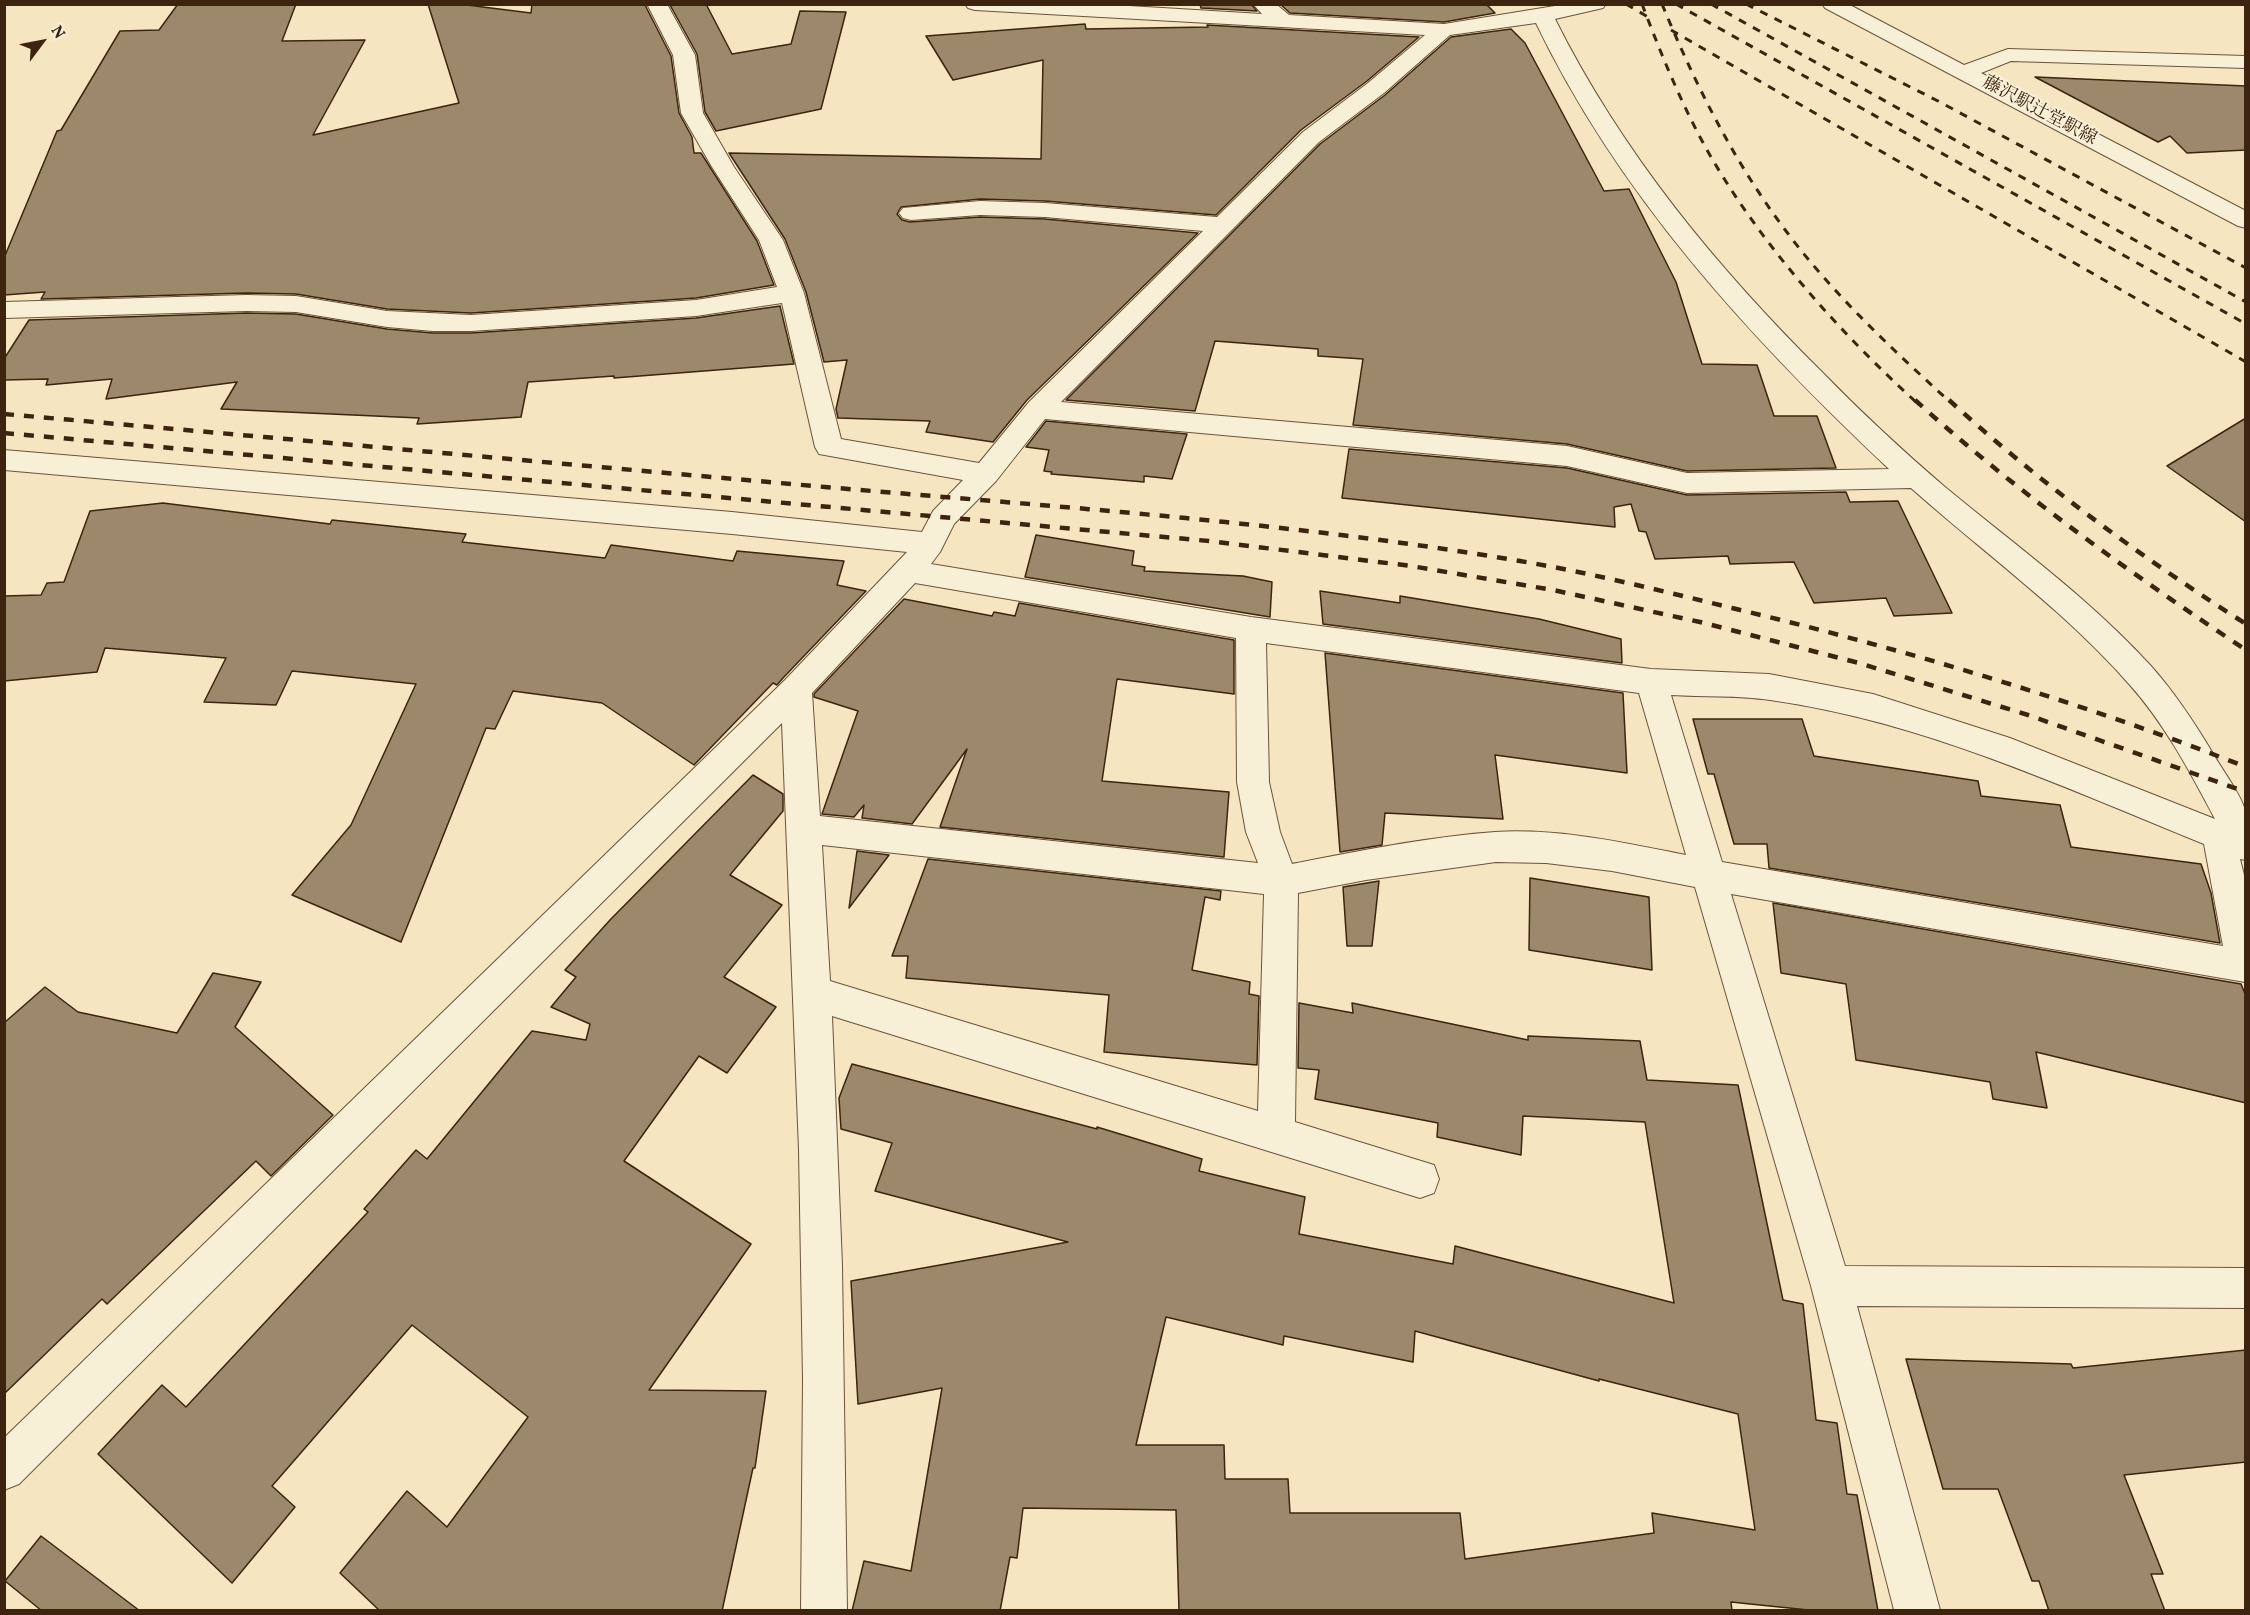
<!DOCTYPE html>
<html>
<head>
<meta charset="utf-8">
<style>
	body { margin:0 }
	#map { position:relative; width:2250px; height:1615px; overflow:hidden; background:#f5e6c1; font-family:Vollkorn,serif }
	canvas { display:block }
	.frame { position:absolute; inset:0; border:6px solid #3c240e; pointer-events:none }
	.north { position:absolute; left:12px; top:12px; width:60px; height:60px; -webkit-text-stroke:4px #f8efd7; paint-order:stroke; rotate:58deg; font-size:16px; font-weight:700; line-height:24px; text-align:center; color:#3c240e }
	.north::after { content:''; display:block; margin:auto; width:21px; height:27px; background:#3c240e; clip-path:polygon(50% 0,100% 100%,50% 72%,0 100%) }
</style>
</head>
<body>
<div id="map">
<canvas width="2250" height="1615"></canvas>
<div class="frame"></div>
<div class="north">N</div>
</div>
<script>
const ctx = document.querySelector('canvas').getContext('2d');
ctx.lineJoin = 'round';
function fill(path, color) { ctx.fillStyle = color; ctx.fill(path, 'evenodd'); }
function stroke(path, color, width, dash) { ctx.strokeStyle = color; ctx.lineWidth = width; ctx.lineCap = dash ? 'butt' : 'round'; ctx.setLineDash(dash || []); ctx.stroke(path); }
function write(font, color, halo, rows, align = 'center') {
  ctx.font = font + ' Vollkorn,"Noto Serif JP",serif'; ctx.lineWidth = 4.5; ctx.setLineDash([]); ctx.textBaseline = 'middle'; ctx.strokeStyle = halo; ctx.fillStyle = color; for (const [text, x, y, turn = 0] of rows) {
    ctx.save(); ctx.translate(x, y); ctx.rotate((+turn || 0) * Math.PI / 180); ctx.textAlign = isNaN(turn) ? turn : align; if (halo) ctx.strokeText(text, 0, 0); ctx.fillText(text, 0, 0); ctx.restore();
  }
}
const building = new Path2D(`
	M 178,4 L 296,4 L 282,41 L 365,40 L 313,135 L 459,103 L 428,4 L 459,4 L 531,13 L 532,4 L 645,5 L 671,56 L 679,113 L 692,137 L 694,153 L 701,153 L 757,241 L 774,285 L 696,298 L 471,313 L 387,309 L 296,294 L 246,293 L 41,299 L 45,292 L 4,295 L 4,258 L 57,131 L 61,130 L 120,31 L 159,30 Z
	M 706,4 L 732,54 L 791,44 L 800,11 L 846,12 L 821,109 L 716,131 L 705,112 L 697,54 L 670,5 Z
	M 1200,4 L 1251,4 L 1257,11 L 1201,8 Z
	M 1280,4 L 1486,4 L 1495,13 L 1444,22 L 1290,13 Z
	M 1085,24 L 1086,29 L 1208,27 L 1207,25 L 1419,37 L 1367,81 L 1301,130 L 1216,215 L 1045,201 L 980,199 L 901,207 L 897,214 L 902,220 L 910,222 L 980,217 L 1045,219 L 1198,233 L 1027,400 L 993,442 L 926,432 L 930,421 L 838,418 L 836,409 L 847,360 L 824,362 L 806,292 L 785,239 L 729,153 L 1041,159 L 1043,60 L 953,80 L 926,36 Z
	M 1511,29 L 1525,43 L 1604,191 L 1629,189 L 1676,282 L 1702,364 L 1757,365 L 1774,416 L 1817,416 L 1836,468 L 1687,471 L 1567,444 L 1353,425 L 1363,359 L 1318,356 L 1318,349 L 1215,341 L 1195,411 L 1066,400 L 1320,144 L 1385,95 L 1451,37 Z
	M 2035,77 L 2246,86 L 2246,150 L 2187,153 L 2170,136 L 2158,142 Z
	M 780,306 L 794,364 L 614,378 L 614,376 L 528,382 L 521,417 L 417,424 L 419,418 L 221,409 L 237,382 L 106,399 L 112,379 L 46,385 L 48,379 L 4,380 L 4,359 L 29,320 L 246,313 L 296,314 L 387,329 L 433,333 L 471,333 L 696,318 Z
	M 2246,418 L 2246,522 L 2167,466 Z
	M 1046,421 L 1187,434 L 1172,479 L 1144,476 L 1144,482 L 1051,474 L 1052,472 L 1044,471 L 1049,450 L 1026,447 Z
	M 1349,449 L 1567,468 L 1687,495 L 1846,492 L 1850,502 L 1898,501 L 1952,613 L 1894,616 L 1886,598 L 1814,603 L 1794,562 L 1730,564 L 1728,556 L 1655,559 L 1646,532 L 1639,531 L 1631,504 L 1614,507 L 1615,527 L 1342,498 Z
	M 163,503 L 330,524 L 332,520 L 466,534 L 462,542 L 605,558 L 611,545 L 733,561 L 737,551 L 844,561 L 837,585 L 866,591 L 783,678 L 777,685 L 773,683 L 694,765 L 602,703 L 513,691 L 495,729 L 486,728 L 401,942 L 292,895 L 351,825 L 416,684 L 292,671 L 276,705 L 204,702 L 226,658 L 105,648 L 97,672 L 4,681 L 4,596 L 41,595 L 47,583 L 64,582 L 90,511 Z
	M 1036,535 L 1134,551 L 1132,565 L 1145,567 L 1144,571 L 1243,576 L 1272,582 L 1270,617 L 1025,577 Z
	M 1320,591 L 1400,603 L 1400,596 L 1539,619 L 1621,639 L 1622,663 L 1323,624 Z
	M 904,599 L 992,616 L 994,612 L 1015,616 L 1019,603 L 1234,640 L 1234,694 L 1117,679 L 1102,781 L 1229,792 L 1224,857 L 940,827 L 967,749 L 912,824 L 862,818 L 864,805 L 854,817 L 822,814 L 858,711 L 814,697 L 814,694 Z
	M 1325,653 L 1623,693 L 1627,773 L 1495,755 L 1503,819 L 1385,813 L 1382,845 L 1340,852 Z
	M 1693,719 L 1802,719 L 1814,756 L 1978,781 L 1981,796 L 2060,805 L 2071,847 L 2201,864 L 2211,893 L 2220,943 L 1769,868 L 1767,844 L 1734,844 L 1714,774 L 1708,774 Z
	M 753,775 L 783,794 L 783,811 L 730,875 L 782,905 L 724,977 L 776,1007 L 727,1073 L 699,1056 L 624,1161 L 751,1244 L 649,1390 L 766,1391 L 755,1468 L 753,1468 L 722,1611 L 380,1611 L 340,1573 L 407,1491 L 447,1527 L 528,1417 L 412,1325 L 272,1486 L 295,1507 L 232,1583 L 98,1454 L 162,1385 L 186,1407 L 368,1212 L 364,1209 L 416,1150 L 427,1159 L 532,1031 L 586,1040 L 590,1024 L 551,1007 L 576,977 L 565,970 L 610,920 Z
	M 857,851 L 889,855 L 849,908 Z
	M 928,859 L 1221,891 L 1220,900 L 1205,897 L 1192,970 L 1250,982 L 1249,994 L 1259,996 L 1257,1065 L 1104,1052 L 1109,995 L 906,978 L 908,956 L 892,956 Z
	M 1530,878 L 1649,897 L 1652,970 L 1529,950 Z
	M 1379,881 L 1372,946 L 1347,946 L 1343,887 Z
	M 1773,903 L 2241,984 L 2246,996 L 2246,1103 L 2036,1052 L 2047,1108 L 1993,1099 L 1990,1082 L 1856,1060 L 1846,984 L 1781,973 Z
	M 213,973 L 261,982 L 235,1027 L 333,1115 L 271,1176 L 256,1161 L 107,1304 L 102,1299 L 4,1394 L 4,1023 L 45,987 L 78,1012 L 177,1033 Z
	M 1299,1003 L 1353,1013 L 1352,1003 L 1528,1040 L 1528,1036 L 1640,1041 L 1647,1080 L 1738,1085 L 1783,1300 L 1803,1304 L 1816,1420 L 1837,1423 L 1847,1494 L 1857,1495 L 1878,1611 L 1818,1611 L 1731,1602 L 1732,1611 L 1179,1611 L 1176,1510 L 1023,1508 L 1017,1558 L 1010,1557 L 1000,1611 L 852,1611 L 864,1561 L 911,1571 L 942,1388 L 858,1404 L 851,1281 L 1068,1242 L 875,1191 L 892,1143 L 841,1129 L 839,1098 L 852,1064 L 1097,1129 L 1097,1127 L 1202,1159 L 1199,1171 L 1305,1197 L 1299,1234 L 1453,1264 L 1455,1246 L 1674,1303 L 1645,1122 L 1523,1116 L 1521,1155 L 1437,1137 L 1438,1123 L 1315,1099 L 1319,1070 L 1298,1068 ZM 1166,1317 L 1283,1345 L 1284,1336 L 1413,1362 L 1415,1331 L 1599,1381 L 1599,1379 L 1738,1414 L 1755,1530 L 1652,1513 L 1654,1533 L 1465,1559 L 1460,1513 L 1290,1513 L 1288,1479 L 1225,1479 L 1224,1445 L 1136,1445 Z
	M 2246,1350 L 2246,1462 L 2124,1475 L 2163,1574 L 2151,1574 L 2165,1611 L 2049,1611 L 2039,1581 L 2032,1581 L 1998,1489 L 1943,1489 L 1906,1359 L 2071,1364 L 2073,1368 Z
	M 41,1536 L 140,1611 L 42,1611 L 5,1581 Z`);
fill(building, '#9c896b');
stroke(building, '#3c240e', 1.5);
const minor = new Path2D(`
	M 647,4 L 667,4 L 695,55 L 703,113 L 734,167 L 783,240 L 804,293 L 841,439 L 979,463 L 1029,402 L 1203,231 L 1045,217 L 980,215 L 911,220 L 903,218 L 899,213 L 903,208 L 980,201 L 1045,203 L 1217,217 L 1303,132 L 1368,83 L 1425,35 L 975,10 L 968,8 L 965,4 L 1096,4 L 1262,14 L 1253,4 L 1276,4 L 1289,15 L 1444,24 L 1567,4 L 1606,4 L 1603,8 L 1555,19 C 1622,153 1717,268 1823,373 C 1862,413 1903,451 1945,487 C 2015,545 2089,598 2151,666 C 2176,694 2196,725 2215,757 C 2224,772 2241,795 2245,810 C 2249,825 2246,846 2246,860 L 2240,859 L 2246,883 L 2245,982 L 1731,894 L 1845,1266 L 2246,1268 L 2246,1308 L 1857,1306 L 1940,1610 L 1894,1610 L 1811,1286 L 1695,887 L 1612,871 L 1546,863 L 1496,862 L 1366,880 L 1298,893 L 1295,1122 L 1434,1165 L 1439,1179 L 1434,1193 L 1420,1198 L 832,1016 L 842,1265 L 847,1610 L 801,1610 L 803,1380 L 799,1150 L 782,723 L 19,1484 L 4,1490 L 4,1438 L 785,680 L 907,552 L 732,534 L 4,470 L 4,450 L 732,512 L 922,532 L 933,511 L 963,480 L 819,454 L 815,447 L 782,303 L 696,316 L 471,331 L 433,331 L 387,327 L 296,312 L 246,311 L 4,318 L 4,302 L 246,295 L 296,296 L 387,311 L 471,315 L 696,300 L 777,287 L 759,240 L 712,167 L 681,113 L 673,55 ZM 1536,23 C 1619,196 1751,339 1889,469 L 1687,473 L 1567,446 L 1061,402 L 1319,142 L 1384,93 L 1450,35 ZM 1045,419 L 1567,466 L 1687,493 L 1911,488 C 1984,553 2064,610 2129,684 C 2165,724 2190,772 2215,819 L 2010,738 L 1873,694 L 1769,674 L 1651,669 L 1251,617 L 931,564 L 940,552 L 954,524 L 996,481 ZM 915,583 L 1236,638 L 1237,782 L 1246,832 L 1258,863 L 820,816 L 812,693 ZM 1266,643 L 1639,693 L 1686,855 C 1624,843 1559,828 1495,832 C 1427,837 1359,851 1292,864 L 1280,832 L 1269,782 ZM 1671,695 C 1703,697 1738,695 1770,700 C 1922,721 2063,787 2204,844 L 2223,946 L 1722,862 ZM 822,845 L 1264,894 L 1258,1111 L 830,981 Z
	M 1822,4 L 1848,4 L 1964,65 L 2008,49 L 2246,56 L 2246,68 L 2011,61 L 1981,73 L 2246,211 L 2246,228 L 2238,226 L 1825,8 Z`);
stroke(minor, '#6a543b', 2);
fill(minor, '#f8efd7');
stroke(new Path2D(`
	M 1626,4 L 1648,17
	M 1642,4 C 1661,54 1681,103 1707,150 C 1759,242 1838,331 1916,402
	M 1662,4 C 1695,84 1734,162 1786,231 C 1833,294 1892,349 1950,402
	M 1676,4 L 2246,324
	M 1711,4 L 2246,302
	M 1746,4 L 1938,101 L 2246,268
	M 1671,30 L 2246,362`), '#3c240e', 3, [8, 8]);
stroke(new Path2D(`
	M 1915,400 C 2018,493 2130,573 2246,650
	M 1949,400 C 2041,484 2141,557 2246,624
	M 4,414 C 278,438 552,463 825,487 C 1057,507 1290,522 1520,561 C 1591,573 1662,591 1732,608 C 1907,650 2078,701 2246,767
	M 4,433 L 1209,541 L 1411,566 L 1553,590 L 1700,622 L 1859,663 L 2028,715 L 2246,792`), '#3c240e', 4.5, [10, 10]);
write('18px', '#3c240e', '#f8efd7', [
	["藤沢駅辻堂駅線",2039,112,28]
]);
</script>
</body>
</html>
